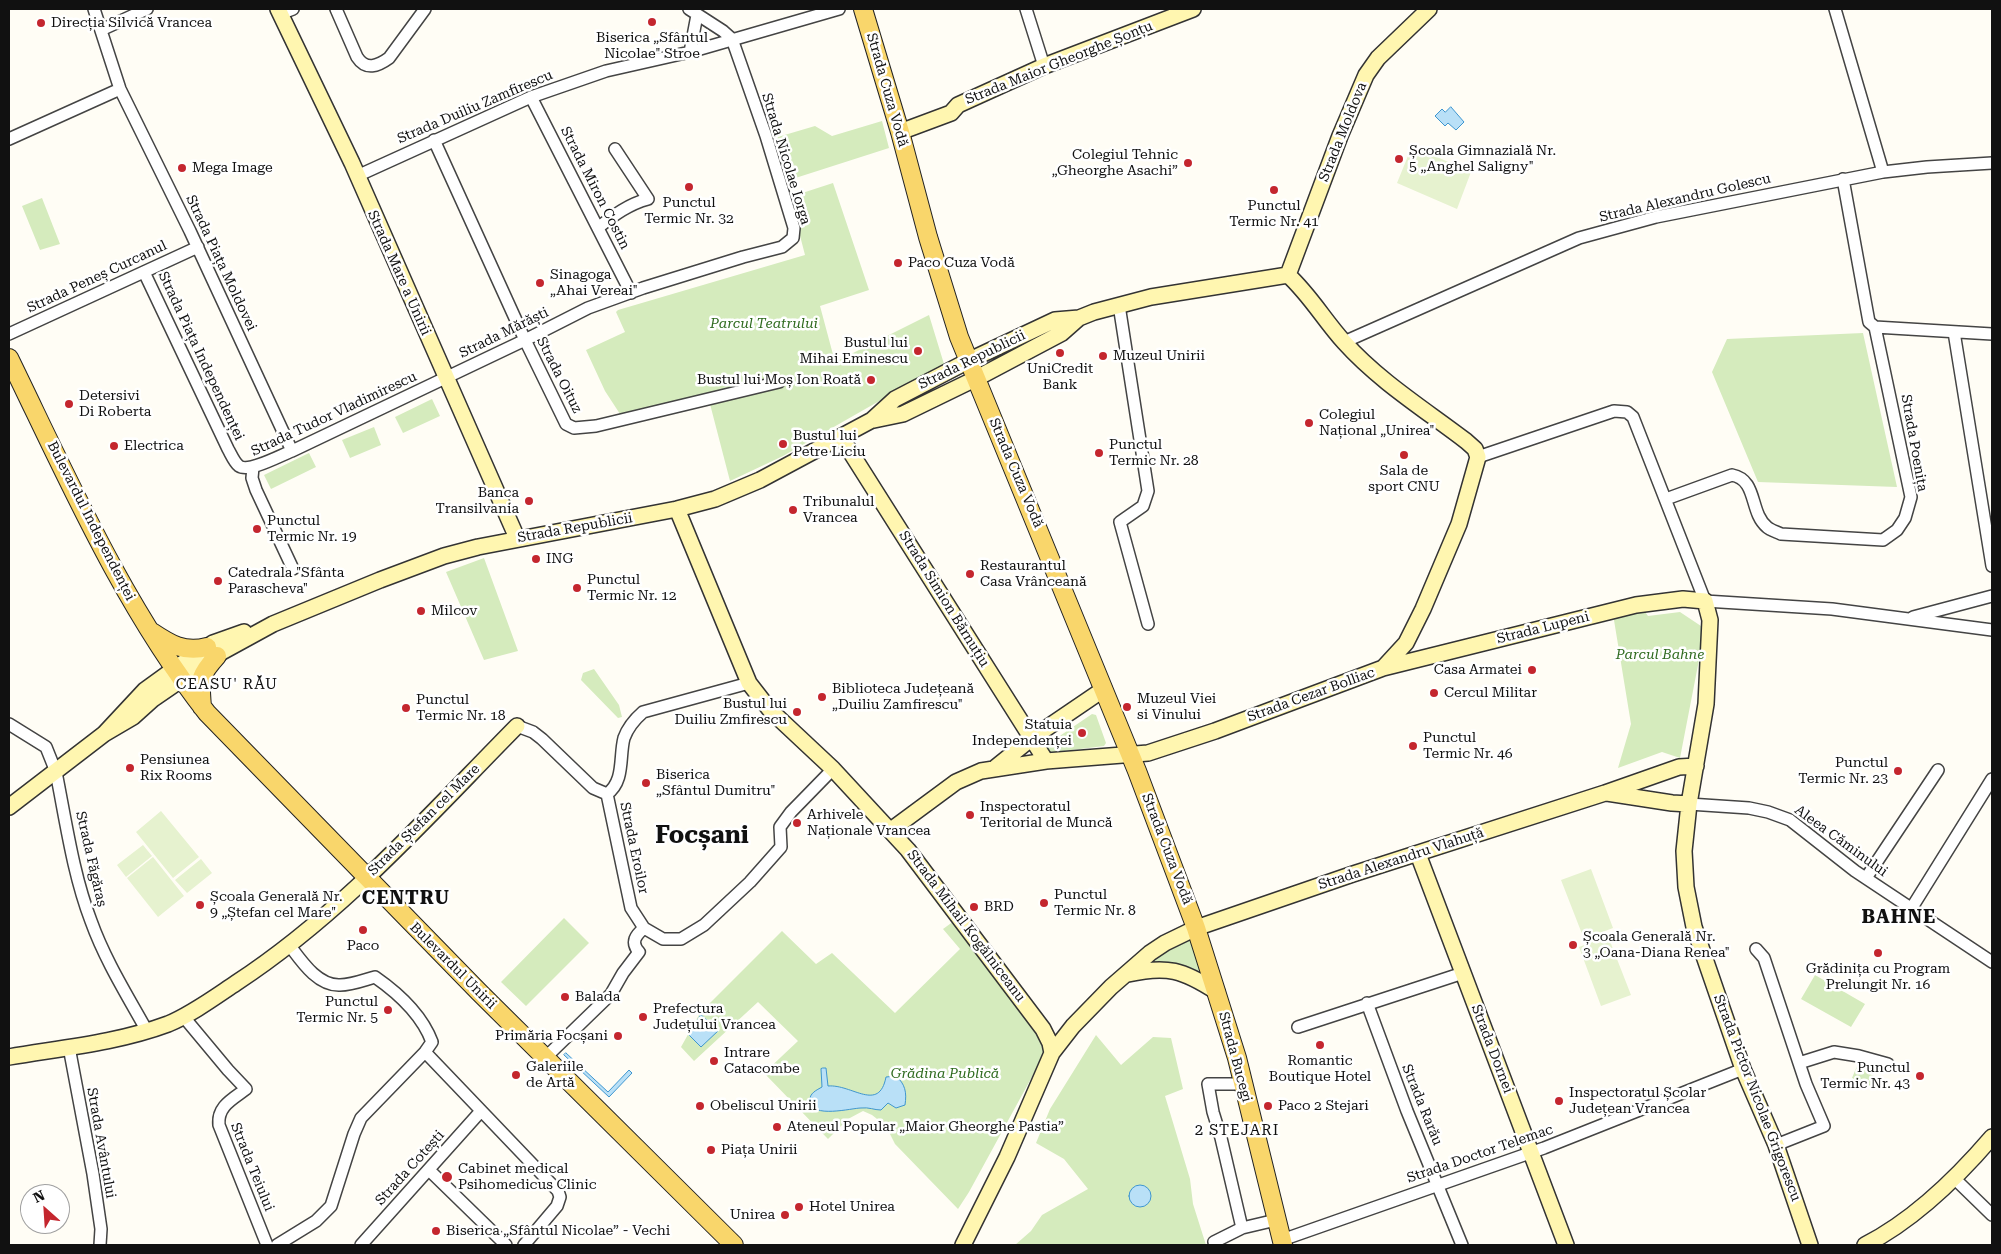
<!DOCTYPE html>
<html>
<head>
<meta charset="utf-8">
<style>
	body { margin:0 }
	#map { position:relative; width:2001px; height:1254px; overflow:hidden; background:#fffdf5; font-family:"Roboto Serif",serif }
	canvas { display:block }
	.frame { position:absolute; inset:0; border:10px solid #111; pointer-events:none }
	.north { position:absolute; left:20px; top:1184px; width:50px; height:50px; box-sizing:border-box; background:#fff; border:1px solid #a0a0a0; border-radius:50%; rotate:334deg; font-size:14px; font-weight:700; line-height:20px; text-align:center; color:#111 }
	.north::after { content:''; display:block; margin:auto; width:18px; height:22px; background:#c4262e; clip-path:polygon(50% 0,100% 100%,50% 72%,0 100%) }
</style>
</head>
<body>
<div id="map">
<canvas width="2001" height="1254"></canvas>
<div class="frame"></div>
<div class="north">N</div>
</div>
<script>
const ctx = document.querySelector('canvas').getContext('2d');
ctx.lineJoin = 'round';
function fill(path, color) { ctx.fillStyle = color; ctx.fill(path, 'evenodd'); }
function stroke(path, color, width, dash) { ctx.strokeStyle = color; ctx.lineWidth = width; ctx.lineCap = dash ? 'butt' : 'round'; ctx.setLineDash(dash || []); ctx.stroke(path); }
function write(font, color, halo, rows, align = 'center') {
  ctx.font = font + ' "Roboto Serif",serif'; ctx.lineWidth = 5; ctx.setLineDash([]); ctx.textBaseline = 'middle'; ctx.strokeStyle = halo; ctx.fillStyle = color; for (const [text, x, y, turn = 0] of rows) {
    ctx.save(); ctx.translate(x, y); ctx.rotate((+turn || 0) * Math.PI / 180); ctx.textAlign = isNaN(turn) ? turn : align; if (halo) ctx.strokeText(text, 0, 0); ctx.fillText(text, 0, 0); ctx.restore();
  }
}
fill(new Path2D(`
	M 882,121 L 889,148 L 783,182 L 771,139 L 815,126 L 832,136 Z
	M 833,183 L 869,290 L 820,306 L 835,362 L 929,315 L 944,364 L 783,456 L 730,481 L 710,404 L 761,392 L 785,382 L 783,375 L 620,414 L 605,391 L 586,350 L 625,332 L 616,312 L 618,310 L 805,255 L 790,197 Z
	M 42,198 L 60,244 L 40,250 L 22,206 Z
	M 1863,333 L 1897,487 L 1758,482 L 1712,372 L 1727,339 Z
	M 432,399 L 440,416 L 403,433 L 395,417 Z
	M 374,427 L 381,445 L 350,458 L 342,440 Z
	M 309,453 L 316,467 L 271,489 L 264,475 Z
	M 484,558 L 518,651 L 484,660 L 446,572 Z
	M 1643,609 L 1648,616 L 1680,612 L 1701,626 L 1704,634 L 1680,758 L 1662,752 L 1618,768 L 1631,724 L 1613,614 Z
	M 594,669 L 619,705 L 622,717 L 618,718 L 581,680 L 583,673 Z
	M 1092,714 L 1096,715 L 1106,743 L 1104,746 L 1048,753 L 1045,746 Z
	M 564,918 L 589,943 L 526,1006 L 501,982 Z
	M 954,921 L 1032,1022 L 1045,1053 L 969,1192 L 958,1209 L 895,1144 L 886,1126 L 872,1115 L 863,1111 L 848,1119 L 828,1139 L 764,1073 L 798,1041 L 758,1002 L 694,1061 L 681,1047 L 700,1013 L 782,931 L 816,964 L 832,953 L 895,1013 L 960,949 L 943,929 Z
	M 1196,928 L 1217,992 L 1197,979 L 1124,975 Z
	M 1815,975 L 1865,1004 L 1851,1027 L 1801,999 Z
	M 1096,1035 L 1121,1065 L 1153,1037 L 1171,1038 L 1183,1089 L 1165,1096 L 1190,1179 L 1193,1204 L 1206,1245 L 1015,1245 L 1031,1231 L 1042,1215 L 1088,1189 L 1064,1159 L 1036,1143 L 1050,1109 Z
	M 1857,1066 L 1877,1078 L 1872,1088 L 1852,1078 Z`), '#d5ebbd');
fill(new Path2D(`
	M 1412,146 L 1471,172 L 1457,209 L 1397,183 Z
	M 161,811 L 199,857 L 173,878 L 136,832 Z
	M 143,845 L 152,856 L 126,877 L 117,865 Z
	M 153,857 L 184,896 L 158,917 L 127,878 Z
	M 201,859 L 212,873 L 187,893 L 175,880 Z
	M 1591,869 L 1613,928 L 1584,939 L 1561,880 Z
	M 1608,936 L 1631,995 L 1601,1006 L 1579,947 Z`), '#e6f2cf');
const water = new Path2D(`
	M 1451,107 L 1464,122 L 1456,130 L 1448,123 L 1445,126 L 1435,116 L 1442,109 L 1445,112 Z
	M 701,1015 L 719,1030 L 701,1047 L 689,1035 Z
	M 566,1053 L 608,1092 L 629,1070 L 632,1073 L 609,1097 L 564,1055 Z
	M 823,1068 L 826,1068 L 828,1086 C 852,1084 879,1113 886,1077 L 896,1076 C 905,1084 907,1092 905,1105 L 896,1108 L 888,1103 L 881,1110 C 874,1110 869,1107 861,1108 C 852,1108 811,1119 810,1101 C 809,1093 817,1090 822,1087 L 821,1069 Z
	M1129 1196a11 11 0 1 1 22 0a11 11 0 1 1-22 0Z`);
fill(water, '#b9e0f7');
stroke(water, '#3f96cf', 1);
const street = new Path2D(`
	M 94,9 L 120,89 L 190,231 L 292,451
	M 336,9 L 357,57 C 366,71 378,66 389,58 L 425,9
	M 1026,9 L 1044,66
	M 1835,9 L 1883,172
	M 280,14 L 293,9
	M 101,30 L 147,9
	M 690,52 L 697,15
	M 531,97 L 631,293
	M 9,139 L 120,89
	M 434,140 L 525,340 L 566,424 L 574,428 L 596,426 L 779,382
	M 357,176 L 531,97 L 606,71 L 690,52 L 839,9
	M 599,227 C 614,215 629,204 648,199 L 615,149
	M 144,272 L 228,449 C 231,454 234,462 239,466 C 249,473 281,455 292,451 L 525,340 L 588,308 L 643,288 L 743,257 L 782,247 L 793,238 L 794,228 L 766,136 L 732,39 L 723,31 L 689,9
	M 1119,305 L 1148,491 L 1143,506 L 1120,522 L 1148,624
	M 1875,327 L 1992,334
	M 1954,332 L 1992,566
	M 9,334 L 198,247
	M 1344,342 L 1579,238 L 1656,217 L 1883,172 L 1927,167 L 1992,163
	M 1478,457 L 1614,411 L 1627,412 L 1633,417 L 1705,601 L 1832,609 L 1992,630
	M 253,467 L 252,478 L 256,490 L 293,569
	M 1666,499 L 1732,475 C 1758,480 1749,512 1767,527 C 1770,530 1777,532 1781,534 L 1883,540 L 1897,530 L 1905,518 L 1911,497 L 1875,327 L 1869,322 L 1843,179
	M 1913,617 L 1992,596
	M 9,724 L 46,747 L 56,772 C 66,822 73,874 91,921 C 105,960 127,995 147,1031
	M 517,726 L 533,732 L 542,739 L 593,788 L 607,794
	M 607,794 L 631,908 L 644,928 L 663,939 L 681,939 L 704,925 L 750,882 L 781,847 L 780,827 L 791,812 L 833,769
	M 607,794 C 625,781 619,757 624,738 C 628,727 635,719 643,712 L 749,683
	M 1689,804 L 1749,808 L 1768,812 L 1790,820 L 1855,871 L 1992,962
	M 1866,878 L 1938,770
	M 1911,909 L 1992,779
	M 1756,949 L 1764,958 L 1806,1084 L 1824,1126 L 1776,1145
	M 1367,1003 L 1407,1111 L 1462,1245
	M 183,1016 L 228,1070 L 246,1089 C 233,1099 217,1106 219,1125 L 267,1245
	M 1298,1027 L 1463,973
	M 69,1047 L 93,1174 L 101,1229 L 100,1245
	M 425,1052 L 558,1191 L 560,1197 L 557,1206 L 524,1245
	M 545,1058 L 611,994 L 623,973 L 639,952 C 630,942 636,935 644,928
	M 1799,1063 L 1834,1052 L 1859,1056 L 1888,1064
	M 429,1170 L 506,1245
	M 1955,1179 L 1992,1215
	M 1242,1228 L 1221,1138 L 1213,1112 L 1208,1084 L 1243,1084
	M 1282,1240 L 1544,1148 L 1743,1069
	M 277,1245 L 316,1221 L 331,1206 L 354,1134 L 361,1118 L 425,1052 L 432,1042 C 422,1015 398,993 375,977 C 364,980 352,985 340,985 C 318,986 302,962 290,946
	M 361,1245 L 481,1111
	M 1215,1245 L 1214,1242 L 1242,1228 L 1276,1220`);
const secondary = new Path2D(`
	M 278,9 L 352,163 L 517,538
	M 900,132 L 951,113 L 958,105 L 1044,66 L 1193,9
	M 1288,275 C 1310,295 1324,320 1344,342 C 1379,381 1424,409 1466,441 L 1475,449 L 1478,457 L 1459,524 L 1423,609 L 1406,643 L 1383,668
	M 1288,275 L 1340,136 L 1366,75 L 1378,58 L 1429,9
	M 874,420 L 903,414 L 977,378 L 1062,333 L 1079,318
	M 841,437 L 1046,761
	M 677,509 L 749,683 L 770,710 L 833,769 L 908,850 L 1043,1029 L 1050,1043 L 1052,1053
	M 104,734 L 133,717 L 153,699 L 220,653 L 273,624 L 380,580 L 444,556 L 478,547 L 677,509 L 715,499 L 760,480 L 872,420 L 895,399 L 970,360 L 1055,320 L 1079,318 L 1094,312 L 1151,297 L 1288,275
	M 996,767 L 1032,738 L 1104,689
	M 1607,793 L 1672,803 L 1689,804
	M 9,807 L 104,734 L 145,690 L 174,669 L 213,643 L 244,632
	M 891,830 L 956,782 L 981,771 L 1046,761 L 1148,753 L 1215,731 L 1383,668 L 1636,605 L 1683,599 L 1705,601 L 1710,620 L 1706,704 L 1689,804 L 1684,851 L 1686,887 L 1694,927 L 1743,1069 L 1776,1145 L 1810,1245
	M 1418,854 L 1566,1245
	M 1128,974 C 1167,965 1183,970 1217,992
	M 9,1057 C 61,1048 117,1043 168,1024 C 192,1014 215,997 236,983 C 343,913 428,816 517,726
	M 963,1245 L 1007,1157 L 1052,1053 L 1073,1026 L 1111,987 L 1150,953 L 1165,943 L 1196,928 L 1353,874 L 1605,793 L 1679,767 L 1696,766
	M 1865,1245 C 1914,1220 1956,1179 1992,1137`);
const primary = new Path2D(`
	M 863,9 L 900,132 L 928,237 L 959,337 L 1137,771 L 1196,928 L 1237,1058 L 1283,1245
	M 9,358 C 68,479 123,606 207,713 L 479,992 L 734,1245
	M 152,632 C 170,644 184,653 207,647
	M 202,707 C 200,680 198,677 217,656`);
stroke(street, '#444', 14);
stroke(secondary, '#333', 18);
stroke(primary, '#222', 20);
stroke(street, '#fff', 11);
stroke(secondary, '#fff6b0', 15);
stroke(primary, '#f9d66b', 18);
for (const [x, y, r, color] of [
	[652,22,5,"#c4262e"],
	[41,23,5,"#c4262e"],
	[1399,159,5,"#c4262e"],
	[1188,163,5,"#c4262e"],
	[182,168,5,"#c4262e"],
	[689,187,5,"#c4262e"],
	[1274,190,5,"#c4262e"],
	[898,263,5,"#c4262e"],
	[540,283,5,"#c4262e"],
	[918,351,5,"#c4262e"],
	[1060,353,5,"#c4262e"],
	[1103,356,5,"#c4262e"],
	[871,380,5,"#c4262e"],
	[69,404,5,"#c4262e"],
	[1309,423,5,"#c4262e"],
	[783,444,5,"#c4262e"],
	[114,446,5,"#c4262e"],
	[1099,453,5,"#c4262e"],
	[1404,455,5,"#c4262e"],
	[529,501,5,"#c4262e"],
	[793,510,5,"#c4262e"],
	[257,529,5,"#c4262e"],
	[536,559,5,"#c4262e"],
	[970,574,5,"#c4262e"],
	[218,581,5,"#c4262e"],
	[577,588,5,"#c4262e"],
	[421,611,5,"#c4262e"],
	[1532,670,5,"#c4262e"],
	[1434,693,5,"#c4262e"],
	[822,697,5,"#c4262e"],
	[1127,707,5,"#c4262e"],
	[406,708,5,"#c4262e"],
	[797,712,5,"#c4262e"],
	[1082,733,5,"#c4262e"],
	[1413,746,5,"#c4262e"],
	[130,768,5,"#c4262e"],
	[1898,771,5,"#c4262e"],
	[646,783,5,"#c4262e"],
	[970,815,5,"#c4262e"],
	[797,823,5,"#c4262e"],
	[1044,903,5,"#c4262e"],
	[200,905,5,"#c4262e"],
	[974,907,5,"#c4262e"],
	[363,930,5,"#c4262e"],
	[1573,945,5,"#c4262e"],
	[1878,953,5,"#c4262e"],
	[565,997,5,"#c4262e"],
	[388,1010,5,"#c4262e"],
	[643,1017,5,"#c4262e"],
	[618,1036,5,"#c4262e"],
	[1320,1045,5,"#c4262e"],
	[714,1061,5,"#c4262e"],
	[516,1075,5,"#c4262e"],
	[1920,1076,5,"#c4262e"],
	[1559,1101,5,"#c4262e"],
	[700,1106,5,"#c4262e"],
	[1268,1106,5,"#c4262e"],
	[777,1127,5,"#c4262e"],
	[711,1150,5,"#c4262e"],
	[447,1177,6,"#c4262e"],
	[799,1207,5,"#c4262e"],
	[785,1215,5,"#c4262e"],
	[436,1231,5,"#c4262e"]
]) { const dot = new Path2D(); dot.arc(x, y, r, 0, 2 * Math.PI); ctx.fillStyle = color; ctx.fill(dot); stroke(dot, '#fff', 2); }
write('14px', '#111', '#fff', [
	["Direcția Silvică Vrancea",51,23],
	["Biserica „Sfântul",652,38,"center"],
	["Nicolae\" Stroe",652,54,"center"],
	["Școala Gimnazială Nr.",1409,151],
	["5 „Anghel Saligny\"",1409,167],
	["Colegiul Tehnic",1178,155,"right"],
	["„Gheorghe Asachi”",1178,171,"right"],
	["Mega Image",192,168],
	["Punctul",689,203,"center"],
	["Termic Nr. 32",689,219,"center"],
	["Punctul",1274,206,"center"],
	["Termic Nr. 41",1274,222,"center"],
	["Paco Cuza Vodă",908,263],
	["Sinagoga",550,275],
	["„Ahai Vereai\"",550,291],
	["Bustul lui",908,343,"right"],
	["Mihai Eminescu",908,359,"right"],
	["Muzeul Unirii",1113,356],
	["UniCredit",1060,369,"center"],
	["Bank",1060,385,"center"],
	["Bustul lui Moș Ion Roată",861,380,"right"],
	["Detersivi",79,396],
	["Di Roberta",79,412],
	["Colegiul",1319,415],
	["Național „Unirea\"",1319,431],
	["Bustul lui",793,436],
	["Petre Liciu",793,452],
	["Punctul",1109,445],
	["Termic Nr. 28",1109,461],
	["Electrica",124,446],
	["Sala de",1404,471,"center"],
	["sport CNU",1404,487,"center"],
	["Banca",519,493,"right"],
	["Transilvania",519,509,"right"],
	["Tribunalul",803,502],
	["Vrancea",803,518],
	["Punctul",267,521],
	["Termic Nr. 19",267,537],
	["ING",546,559],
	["Restaurantul",980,566],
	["Casa Vrânceană",980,582],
	["Catedrala \"Sfânta",228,573],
	["Parascheva\"",228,589],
	["Punctul",587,580],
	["Termic Nr. 12",587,596],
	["Milcov",431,611],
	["Casa Armatei",1522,670,"right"],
	["Biblioteca Județeană",832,689],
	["„Duiliu Zamfirescu\"",832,705],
	["Cercul Militar",1444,693],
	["Muzeul Viei",1137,699],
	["si Vinului",1137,715],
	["Punctul",416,700],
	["Termic Nr. 18",416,716],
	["Bustul lui",787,704,"right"],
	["Duiliu Zmfirescu",787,720,"right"],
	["Statuia",1072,725,"right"],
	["Independenței",1072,741,"right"],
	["Punctul",1423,738],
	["Termic Nr. 46",1423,754],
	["Pensiunea",140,760],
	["Rix Rooms",140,776],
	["Punctul",1888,763,"right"],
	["Termic Nr. 23",1888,779,"right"],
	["Biserica",656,775],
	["„Sfântul Dumitru\"",656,791],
	["Inspectoratul",980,807],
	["Teritorial de Muncă",980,823],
	["Arhivele",807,815],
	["Naționale Vrancea",807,831],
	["Punctul",1054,895],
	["Termic Nr. 8",1054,911],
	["Școala Generală Nr.",210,897],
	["9 „Ștefan cel Mare\"",210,913],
	["BRD",984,907],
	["Școala Generală Nr.",1583,937],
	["3 „Oana-Diana Renea\"",1583,953],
	["Paco",363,946,"center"],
	["Grădinița cu Program",1878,969,"center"],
	["Prelungit Nr. 16",1878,985,"center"],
	["Balada",575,997],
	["Punctul",378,1002,"right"],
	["Termic Nr. 5",378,1018,"right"],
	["Prefectura",653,1009],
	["Județului Vrancea",653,1025],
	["Primăria Focșani",608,1036,"right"],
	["Intrare",724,1053],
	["Catacombe",724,1069],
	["Romantic",1320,1061,"center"],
	["Boutique Hotel",1320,1077,"center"],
	["Galeriile",526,1067],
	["de Artă",526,1083],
	["Punctul",1910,1068,"right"],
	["Termic Nr. 43",1910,1084,"right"],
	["Inspectoratul Școlar",1569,1093],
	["Județean Vrancea",1569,1109],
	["Obeliscul Unirii",710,1106],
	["Paco 2 Stejari",1278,1106],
	["Ateneul Popular „Maior Gheorghe Pastia”",787,1127],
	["Piața Unirii",721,1150],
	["Cabinet medical",458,1169],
	["Psihomedicus Clinic",458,1185],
	["Hotel Unirea",809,1207],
	["Unirea",775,1215,"right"],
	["Biserica „Sfântul Nicolae” - Vechi",446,1231]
], 'left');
write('14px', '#111', '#fff', [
	["Strada Maior Gheorghe Șonțu",1059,63,-22],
	["Strada Cuza Vodă",887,90,74],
	["Strada Duiliu Zamfirescu",475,107,-23],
	["Strada Moldova",1343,132,-68],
	["Strada Nicolae Iorga",786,159,73],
	["Strada Miron Costin",595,188,63],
	["Strada Alexandru Golescu",1685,198,-13],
	["Strada Piața Moldovei",221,263,65],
	["Strada Mare a Unirii",399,273,66],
	["Strada Peneș Curcanul",97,277,-25],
	["Strada Mărăști",504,333,-26],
	["Strada Piața Independenței",201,356,65],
	["Strada Republicii",972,360,-26],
	["Strada Oituz",559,375,63],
	["Strada Tudor Vladimirescu",334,414,-25],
	["Strada Poenița",1914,443,80],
	["Strada Cuza Vodă",1016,473,67],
	["Bulevardul Independenței",91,521,63],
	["Strada Republicii",575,528,-10],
	["Strada Simion Bărnuțiu",944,599,58],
	["Strada Lupeni",1543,628,-14],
	["Strada Cezar Bolliac",1311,695,-20],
	["Strada Ștefan cel Mare",424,820,-45],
	["Aleea Căminului",1841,841,36],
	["Strada Eroilor",634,848,78],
	["Strada Cuza Vodă",1167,849,69],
	["Strada Făgăraș",91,859,77],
	["Strada Alexandru Vlahuță",1401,859,-18],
	["Strada Mihail Kogălniceanu",966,926,53],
	["Bulevardul Unirii",453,966,45],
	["Strada Dornei",1492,1049,69],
	["Strada Bucegi",1235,1057,75],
	["Strada Pictor Nicolae Grigorescu",1757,1098,69],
	["Strada Rarău",1422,1105,68],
	["Strada Avântului",101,1143,80],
	["Strada Doctor Telemac",1480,1154,-19],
	["Strada Teiului",252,1167,68],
	["Strada Cotești",410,1168,-48]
]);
write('italic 14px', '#2f6b1f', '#fff', [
	["Parcul Teatrului",764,324],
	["Parcul Bahne",1660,655],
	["Grădina Publică",945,1074]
]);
ctx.letterSpacing = '1px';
write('15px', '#111', '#fff', [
	["CEASU' RĂU",227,685],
	["2 STEJARI",1237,1131]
]);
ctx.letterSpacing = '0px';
ctx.letterSpacing = '1px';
write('bold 19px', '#111', '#fff', [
	["CENTRU",406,898],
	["BAHNE",1899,917]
]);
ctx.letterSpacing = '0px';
write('bold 24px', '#111', '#fff', [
	["Focșani",702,836]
]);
</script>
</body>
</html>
